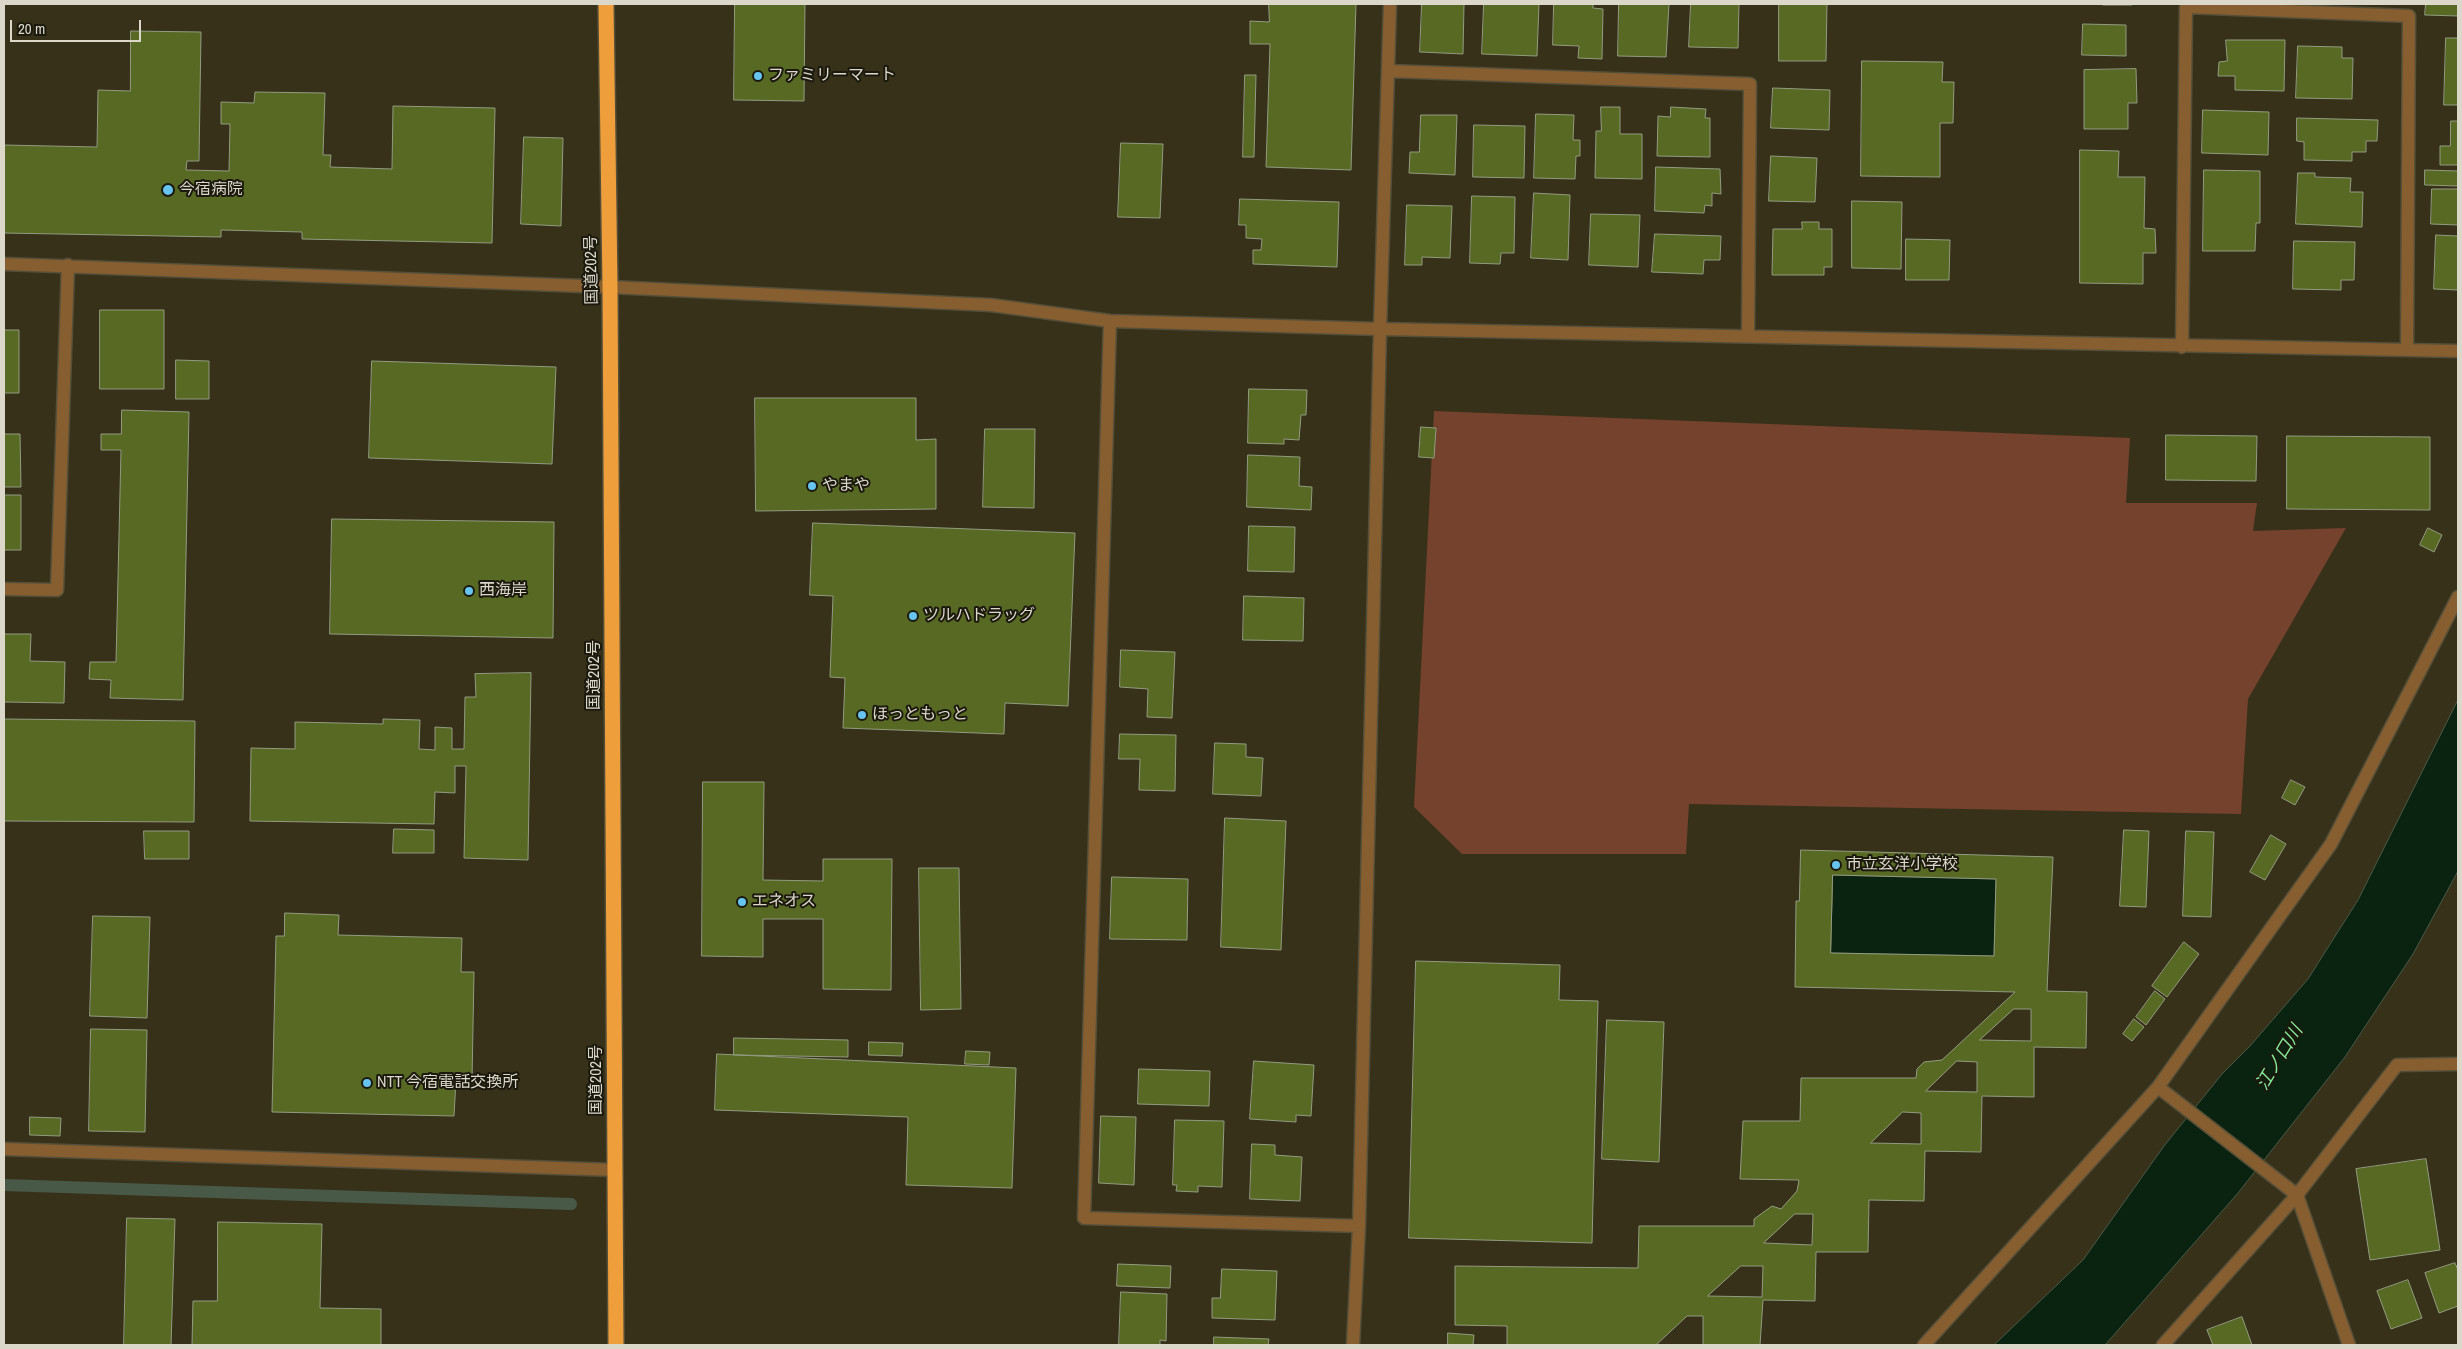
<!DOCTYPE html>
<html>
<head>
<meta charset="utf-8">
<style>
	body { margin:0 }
	#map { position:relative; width:2462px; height:1349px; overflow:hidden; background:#373119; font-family:"Archivo Narrow",sans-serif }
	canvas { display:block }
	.frame { position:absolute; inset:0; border:5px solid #dbd7c9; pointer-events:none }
	.scale { position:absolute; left:10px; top:20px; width:131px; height:22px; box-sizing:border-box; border:2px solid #dbd7c9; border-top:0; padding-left:6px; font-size:15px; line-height:18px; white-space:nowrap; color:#dbd7c9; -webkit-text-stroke:4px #1b190e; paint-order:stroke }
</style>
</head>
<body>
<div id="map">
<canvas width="2462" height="1349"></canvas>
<div class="frame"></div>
<div class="scale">20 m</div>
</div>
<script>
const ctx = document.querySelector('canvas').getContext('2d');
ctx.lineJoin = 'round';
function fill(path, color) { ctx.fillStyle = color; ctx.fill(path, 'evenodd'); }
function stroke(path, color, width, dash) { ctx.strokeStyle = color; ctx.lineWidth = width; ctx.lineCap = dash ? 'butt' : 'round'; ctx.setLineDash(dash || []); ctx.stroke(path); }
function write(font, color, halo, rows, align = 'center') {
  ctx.font = font + ' "Archivo Narrow","Noto Sans JP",sans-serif'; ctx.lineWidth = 4; ctx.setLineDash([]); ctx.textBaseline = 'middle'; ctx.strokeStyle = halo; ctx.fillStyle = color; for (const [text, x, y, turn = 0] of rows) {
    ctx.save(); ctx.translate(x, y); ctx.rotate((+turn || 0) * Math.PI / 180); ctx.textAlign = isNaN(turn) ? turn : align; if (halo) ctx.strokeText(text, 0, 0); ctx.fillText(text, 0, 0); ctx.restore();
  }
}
fill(new Path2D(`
	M 1434,411 L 2130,438 L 2126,503 L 2257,503 L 2253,531 L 2346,528 L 2248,699 L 2241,814 L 1689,804 L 1686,854 L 1462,854 L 1414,807 Z`), '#75422e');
const water = new Path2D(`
	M 2458,700 L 2458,871 L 2413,954 L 2345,1057 L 2238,1193 L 2105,1345 L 1994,1345 L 2083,1260 L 2164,1146 L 2222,1074 L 2250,1046 L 2308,979 L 2358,900 Z
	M 1833,875 L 1996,879 L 1994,956 L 1831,953 Z`);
fill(water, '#0a2310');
stroke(water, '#495948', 1);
stroke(new Path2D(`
	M 4,1185 L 571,1204`), '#495948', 12);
const building = new Path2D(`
	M 735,4 L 805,4 L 804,101 L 734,100 Z
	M 1269,4 L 1356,4 L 1351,170 L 1266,167 L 1270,44 L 1250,44 L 1250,21 L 1269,22 Z
	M 1422,4 L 1464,4 L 1463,54 L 1420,52 Z
	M 1484,4 L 1539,4 L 1537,56 L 1482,54 Z
	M 1554,4 L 1593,4 L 1593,8 L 1603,9 L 1602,59 L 1578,58 L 1579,46 L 1553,45 Z
	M 1619,4 L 1669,4 L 1666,57 L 1618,56 Z
	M 1691,4 L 1739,4 L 1738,48 L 1689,47 Z
	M 1779,4 L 1827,4 L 1826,61 L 1779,61 Z
	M 2103,4 L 2132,4 L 2132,5 L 2103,5 Z
	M 2426,4 L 2458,4 L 2458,16 L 2425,15 Z
	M 2083,24 L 2126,25 L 2126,56 L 2082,55 Z
	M 131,31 L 201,32 L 199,161 L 187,161 L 186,170 L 229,171 L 230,124 L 221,124 L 221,102 L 254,103 L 255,92 L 325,93 L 323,155 L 331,155 L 330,167 L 392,169 L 393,106 L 495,108 L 492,243 L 302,239 L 302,232 L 221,230 L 221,237 L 4,233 L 4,145 L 97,147 L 98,90 L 130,91 Z
	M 2446,38 L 2458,38 L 2458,105 L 2444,105 Z
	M 2226,40 L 2285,40 L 2284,91 L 2235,90 L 2235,76 L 2218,76 L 2219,62 L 2227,61 Z
	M 2298,46 L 2342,47 L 2342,58 L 2353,58 L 2352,99 L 2296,98 Z
	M 1862,61 L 1943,62 L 1942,82 L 1954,82 L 1953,123 L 1940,123 L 1940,177 L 1861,176 Z
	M 2136,69 L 2137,103 L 2128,103 L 2128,129 L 2084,129 L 2084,70 Z
	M 1245,75 L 1256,75 L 1254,157 L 1243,157 Z
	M 1773,88 L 1830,90 L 1829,130 L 1771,128 Z
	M 1601,107 L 1620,107 L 1620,134 L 1642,134 L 1642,179 L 1595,178 L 1596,131 L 1601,131 Z
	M 1671,107 L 1706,109 L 1705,118 L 1710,118 L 1710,157 L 1657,156 L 1658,116 L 1670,117 Z
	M 2203,110 L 2269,112 L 2268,155 L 2202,153 Z
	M 1536,114 L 1574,115 L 1573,140 L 1580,140 L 1580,156 L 1576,156 L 1575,179 L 1534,178 Z
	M 1421,115 L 1457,115 L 1455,175 L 1409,173 L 1410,152 L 1419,152 Z
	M 2297,118 L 2378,120 L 2377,141 L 2366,141 L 2366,152 L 2352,152 L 2352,161 L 2304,160 L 2304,142 L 2297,141 Z
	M 2451,121 L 2458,121 L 2458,165 L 2440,165 L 2440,146 L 2450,146 Z
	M 1474,125 L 1525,126 L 1524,178 L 1473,177 Z
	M 524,137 L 563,138 L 561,226 L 521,224 Z
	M 1121,143 L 1163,144 L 1160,218 L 1118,217 Z
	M 2080,150 L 2119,151 L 2118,177 L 2145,177 L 2144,228 L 2155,229 L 2156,253 L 2143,253 L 2143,284 L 2080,283 Z
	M 1771,156 L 1817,158 L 1815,202 L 1769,201 Z
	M 1656,167 L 1720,169 L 1721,194 L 1712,193 L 1712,206 L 1705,205 L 1704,213 L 1655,211 Z
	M 2204,170 L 2260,171 L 2260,223 L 2256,223 L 2255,251 L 2203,251 Z
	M 2425,170 L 2458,171 L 2458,186 L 2425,185 Z
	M 2298,173 L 2315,173 L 2315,177 L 2351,178 L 2350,192 L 2363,192 L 2362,227 L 2296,224 Z
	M 2432,189 L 2458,189 L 2458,225 L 2431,224 Z
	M 1534,193 L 1570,195 L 1568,260 L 1531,258 Z
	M 1472,196 L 1515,197 L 1514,253 L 1501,253 L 1500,264 L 1470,263 Z
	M 1240,199 L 1339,202 L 1337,267 L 1253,264 L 1253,250 L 1261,250 L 1262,239 L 1246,238 L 1246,225 L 1239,225 Z
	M 1852,201 L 1902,202 L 1901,269 L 1852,268 Z
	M 1407,205 L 1452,206 L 1450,258 L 1422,257 L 1422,265 L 1405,265 Z
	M 1591,214 L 1640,215 L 1638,267 L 1589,265 Z
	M 1802,222 L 1819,222 L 1819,229 L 1832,229 L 1832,267 L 1824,267 L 1824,275 L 1772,275 L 1773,229 L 1802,229 Z
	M 1655,234 L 1721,236 L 1720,260 L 1704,260 L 1703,274 L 1652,272 Z
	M 2436,235 L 2458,236 L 2458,290 L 2434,289 Z
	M 1906,239 L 1950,240 L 1949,280 L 1906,280 Z
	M 2294,241 L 2355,242 L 2354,280 L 2341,280 L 2341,290 L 2293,289 Z
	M 100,310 L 164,310 L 164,389 L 100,389 Z
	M 4,330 L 19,330 L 19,393 L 4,393 Z
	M 176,360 L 209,361 L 209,399 L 176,399 Z
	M 372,361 L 556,367 L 552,464 L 369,458 Z
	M 1249,389 L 1307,390 L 1306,415 L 1301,415 L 1299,440 L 1284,439 L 1284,444 L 1248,443 Z
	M 755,398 L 916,398 L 916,440 L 936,439 L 936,509 L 756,511 Z
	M 122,410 L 189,412 L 183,700 L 110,698 L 111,680 L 89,679 L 90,662 L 116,662 L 121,450 L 101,450 L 101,434 L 121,434 Z
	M 1421,427 L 1436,428 L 1434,458 L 1419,457 Z
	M 985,429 L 1035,429 L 1034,508 L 983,507 Z
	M 4,434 L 20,434 L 21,487 L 4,487 Z
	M 2166,435 L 2257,436 L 2256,481 L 2166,480 Z
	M 2287,436 L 2430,437 L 2430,510 L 2287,509 Z
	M 1248,455 L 1300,457 L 1299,486 L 1312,487 L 1311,510 L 1247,507 Z
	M 4,495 L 21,495 L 21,550 L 4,550 Z
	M 332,519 L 554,522 L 553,638 L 330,634 Z
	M 813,523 L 1075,533 L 1068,706 L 1005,703 L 1004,734 L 843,728 L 845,678 L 830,677 L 833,596 L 810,595 Z
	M 1249,526 L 1295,527 L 1294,572 L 1248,571 Z
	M 2428,528 L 2442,535 L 2434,552 L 2420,545 Z
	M 1244,596 L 1304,598 L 1303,641 L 1243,640 Z
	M 4,634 L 31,634 L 30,661 L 65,662 L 64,703 L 4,702 Z
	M 1121,650 L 1175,652 L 1172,718 L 1147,717 L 1148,689 L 1120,687 Z
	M 531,673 L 528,860 L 464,858 L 466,766 L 455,766 L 455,793 L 435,792 L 434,824 L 250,821 L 251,748 L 295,749 L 295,722 L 383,724 L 383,719 L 420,720 L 419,749 L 435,750 L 435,727 L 452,728 L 452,749 L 464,749 L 465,697 L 476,697 L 475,674 Z
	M 4,719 L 195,721 L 194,822 L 4,821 Z
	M 1120,734 L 1176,735 L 1175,791 L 1139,790 L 1140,759 L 1119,759 Z
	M 1215,743 L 1246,744 L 1246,757 L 1263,758 L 1261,796 L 1213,794 Z
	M 2291,780 L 2305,787 L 2295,805 L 2282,798 Z
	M 703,782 L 764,782 L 763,880 L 823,881 L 823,859 L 892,859 L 891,990 L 823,989 L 823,919 L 763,919 L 763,957 L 702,956 Z
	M 1225,818 L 1286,821 L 1281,950 L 1221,947 Z
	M 394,829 L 434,830 L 434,853 L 393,853 Z
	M 2124,830 L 2149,831 L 2146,907 L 2120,906 Z
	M 144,831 L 189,831 L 189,859 L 145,859 Z
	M 2186,831 L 2214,832 L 2211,917 L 2183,916 Z
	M 2271,835 L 2286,844 L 2265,880 L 2250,872 Z
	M 1801,850 L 2053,857 L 2047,991 L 2087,992 L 2086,1048 L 2034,1047 L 2034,1097 L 1982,1096 L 1981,1152 L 1925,1151 L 1924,1201 L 1869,1200 L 1868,1252 L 1816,1252 L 1815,1301 L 1763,1300 L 1760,1345 L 1703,1345 L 1703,1316 L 1687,1316 L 1656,1345 L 1507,1345 L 1507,1326 L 1455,1325 L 1455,1266 L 1638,1268 L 1639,1226 L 1754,1226 L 1754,1219 L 1772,1206 L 1781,1209 L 1797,1191 L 1799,1180 L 1740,1179 L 1743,1121 L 1800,1121 L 1801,1078 L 1916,1078 L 1917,1069 L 1924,1062 L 1942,1060 L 2015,992 L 1795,987 L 1796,901 L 1799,901 ZM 1833,875 L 1996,879 L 1994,956 L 1831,953 ZM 2014,1009 L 2031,1009 L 2031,1041 L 1980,1040 ZM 1957,1061 L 1977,1062 L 1977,1092 L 1926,1091 ZM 1903,1112 L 1921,1113 L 1921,1144 L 1871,1143 ZM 1795,1214 L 1813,1214 L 1812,1245 L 1764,1243 ZM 1741,1266 L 1763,1266 L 1762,1297 L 1708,1296 Z
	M 919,868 L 959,868 L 961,1009 L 921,1010 Z
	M 1112,877 L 1188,879 L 1187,940 L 1110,939 Z
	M 285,913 L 339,915 L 338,935 L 462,938 L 461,972 L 474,972 L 472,1081 L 456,1080 L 454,1116 L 272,1112 L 276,936 L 284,936 Z
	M 93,916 L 150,917 L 147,1018 L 90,1016 Z
	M 2184,942 L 2199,954 L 2167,997 L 2152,986 Z
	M 1416,961 L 1560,965 L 1559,1000 L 1598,1001 L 1592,1243 L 1409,1238 Z
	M 2155,991 L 2165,999 L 2146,1025 L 2136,1017 Z
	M 2134,1019 L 2144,1027 L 2132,1041 L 2123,1034 Z
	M 1607,1020 L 1664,1022 L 1659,1162 L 1602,1159 Z
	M 91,1029 L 147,1030 L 145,1132 L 89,1131 Z
	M 734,1038 L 848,1040 L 848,1057 L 734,1055 Z
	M 869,1042 L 903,1043 L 902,1056 L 869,1055 Z
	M 966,1051 L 990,1052 L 989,1065 L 965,1064 Z
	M 717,1054 L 1016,1068 L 1012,1188 L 906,1185 L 908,1117 L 715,1110 Z
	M 1254,1061 L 1314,1065 L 1311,1116 L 1296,1115 L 1296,1122 L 1250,1119 Z
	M 1139,1069 L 1210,1071 L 1209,1106 L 1138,1104 Z
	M 1101,1116 L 1136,1117 L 1134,1185 L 1099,1183 Z
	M 30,1117 L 61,1118 L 60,1136 L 30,1135 Z
	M 1175,1120 L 1224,1121 L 1222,1187 L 1198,1186 L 1198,1192 L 1176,1191 L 1177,1185 L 1173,1185 Z
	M 1252,1144 L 1275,1145 L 1275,1155 L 1302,1157 L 1300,1201 L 1250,1199 Z
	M 2426,1159 L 2440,1250 L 2370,1260 L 2356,1169 Z
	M 127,1218 L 175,1219 L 171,1345 L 124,1345 Z
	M 218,1222 L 322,1224 L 320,1308 L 381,1309 L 381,1345 L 192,1345 L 193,1301 L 217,1301 Z
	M 2455,1263 L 2458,1270 L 2458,1306 L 2439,1313 L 2425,1273 Z
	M 1118,1264 L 1171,1266 L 1170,1288 L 1117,1286 Z
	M 1222,1269 L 1277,1271 L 1275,1320 L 1212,1318 L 1212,1298 L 1220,1298 Z
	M 2408,1280 L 2422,1318 L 2391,1329 L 2377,1291 Z
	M 1121,1292 L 1167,1294 L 1166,1341 L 1160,1340 L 1160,1345 L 1119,1345 Z
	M 2242,1317 L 2252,1345 L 2213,1345 L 2207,1330 Z
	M 1448,1333 L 1474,1335 L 1473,1345 L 1448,1345 Z
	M 1214,1337 L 1269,1339 L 1268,1345 L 1214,1345 Z`);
fill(building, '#586924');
stroke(building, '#929b80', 1);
const minor = new Path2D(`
	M 1388,71 L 1750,84 L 1748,335
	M 4,264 L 610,287 L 991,305 L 1110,321 L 1380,329 L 2458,351
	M 1110,321 L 1084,1218 L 1359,1226
	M 2182,347 L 2186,7 L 2409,16 L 2407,349
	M 4,589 L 57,590 L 68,265
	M 2158,1087 L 2297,1195 L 2349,1345
	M 4,1149 L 615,1170
	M 1353,1345 L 1359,1226 L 1380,329 L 1390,4
	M 1924,1345 L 2158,1087 L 2331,844 L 2458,597
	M 2163,1345 L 2297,1195 L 2397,1065 L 2458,1064`);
const highway = new Path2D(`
	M 606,4 L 610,287 L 616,1345`);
stroke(minor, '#554f39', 15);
stroke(highway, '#554f39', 18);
stroke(minor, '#865e30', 12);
stroke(highway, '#ee9e3b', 15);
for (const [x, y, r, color] of [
	[758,76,5,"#66c4ef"],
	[168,190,6,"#66c4ef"],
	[812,486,5,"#66c4ef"],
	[469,591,5,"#66c4ef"],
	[913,616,5,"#66c4ef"],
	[862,715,5,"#66c4ef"],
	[1836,865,5,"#66c4ef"],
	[742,902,5,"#66c4ef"],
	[367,1083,5,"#66c4ef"]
]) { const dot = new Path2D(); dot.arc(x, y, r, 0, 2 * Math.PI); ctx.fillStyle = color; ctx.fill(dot); stroke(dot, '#1b190e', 2); }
write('16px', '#dbd7c9', '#1b190e', [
	["ファミリーマート",768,76],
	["今宿病院",179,190],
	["やまや",822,486],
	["西海岸",479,591],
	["ツルハドラッグ",923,616],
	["ほっともっと",872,715],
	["市立玄洋小学校",1846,865],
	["エネオス",752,902],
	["NTT 今宿電話交換所",377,1083]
], 'left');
write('16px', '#dbd7c9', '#1b190e', [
	["国道202号",592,270,-91],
	["国道202号",595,675,-90],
	["国道202号",597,1080,-90]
]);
write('italic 18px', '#80e996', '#1b190e', [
	["江ノ口川",2280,1058,-59]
]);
</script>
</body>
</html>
